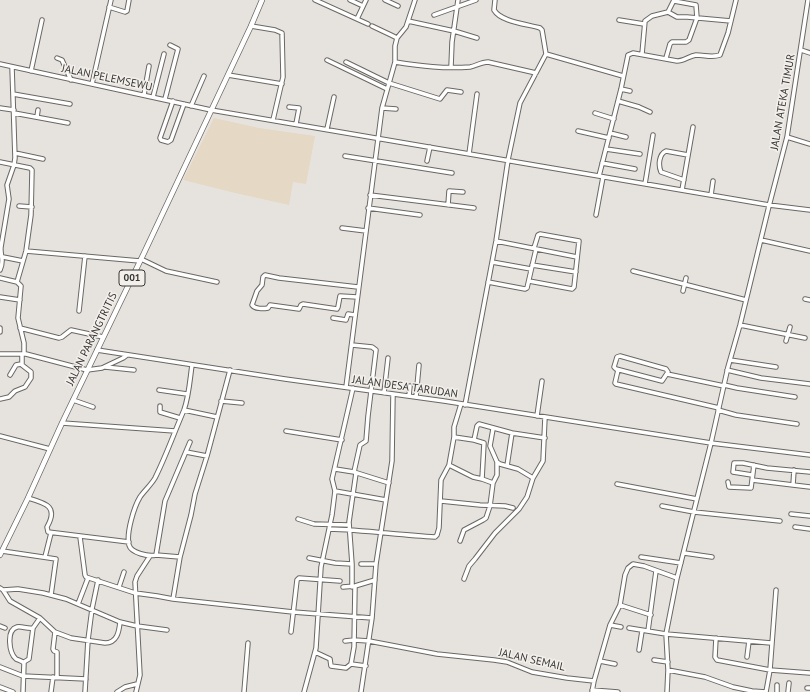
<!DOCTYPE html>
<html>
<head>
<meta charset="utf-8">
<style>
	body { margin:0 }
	canvas { display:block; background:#e6e3df }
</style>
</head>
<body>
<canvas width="810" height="692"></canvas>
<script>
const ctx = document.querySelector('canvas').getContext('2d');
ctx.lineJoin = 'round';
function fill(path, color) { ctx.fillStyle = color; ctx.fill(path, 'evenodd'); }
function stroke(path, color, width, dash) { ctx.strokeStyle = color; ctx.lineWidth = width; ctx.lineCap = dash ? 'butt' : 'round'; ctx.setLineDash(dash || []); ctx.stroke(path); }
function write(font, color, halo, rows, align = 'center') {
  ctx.font = font + ' "PT Sans",sans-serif'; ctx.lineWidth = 3; ctx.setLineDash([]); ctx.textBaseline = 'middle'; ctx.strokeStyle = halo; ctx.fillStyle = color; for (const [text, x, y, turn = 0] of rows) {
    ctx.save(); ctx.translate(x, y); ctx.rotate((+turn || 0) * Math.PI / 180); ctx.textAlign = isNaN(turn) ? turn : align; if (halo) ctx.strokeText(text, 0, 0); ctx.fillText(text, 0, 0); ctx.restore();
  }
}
fill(new Path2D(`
	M 214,118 L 259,128 L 315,136 L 306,184 L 293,182 L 289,205 L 231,192 L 183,180 Z`), '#e5d8c4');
const minor = new Path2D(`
	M 315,0 L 368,24
	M 350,0 L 363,6
	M 385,0 L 398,6
	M 109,7 L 125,12 L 127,11 L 129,0
	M 668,12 L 677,17 L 687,17 L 731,21
	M 434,15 L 476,0
	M 357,19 L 366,0
	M 619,20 L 644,24
	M 408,21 L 454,31 L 477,38
	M 251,26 L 275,30 L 282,33 L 283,77 L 273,120
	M 372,26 L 391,35 L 397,38
	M 801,50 L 810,53
	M 546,54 L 623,76
	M 642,54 L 645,21 L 652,16 L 668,12 L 674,0
	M 57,58 L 62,60 L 71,80
	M 666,58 L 670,44 L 672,42 L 686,42 L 689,40 L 697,18 L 696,5 L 674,1
	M 327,60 L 387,89
	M 346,62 L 389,83 L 440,99 L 447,90 L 461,92
	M 395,62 C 421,66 444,69 470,67 C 476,66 481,62 488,62 L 536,73
	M 0,64 L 211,110 L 769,205 L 810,210
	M 451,67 L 452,42 L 458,0
	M 31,71 L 42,20
	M 228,75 L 282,84
	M 92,84 L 111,0
	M 621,89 L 630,91
	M 13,94 L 70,104
	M 144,95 L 149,66
	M 153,97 L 164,54
	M 165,99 L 178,49 L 170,45
	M 173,101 L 160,138 L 161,140 L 168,142 L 171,140 L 184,104
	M 618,101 L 639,107 L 650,112
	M 191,106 L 204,76
	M 289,107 L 299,108 L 296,124
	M 0,108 L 14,110
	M 382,108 L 396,109
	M 14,113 L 68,123
	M 595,113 L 614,119
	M 37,117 L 38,110
	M 327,129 L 334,97
	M 578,131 L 609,138
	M 610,133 L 626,137
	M 787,137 L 810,144
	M 606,149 L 640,154
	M 15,153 L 43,159
	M 469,154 L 477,94
	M 345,156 L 452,173
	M 427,161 L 430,147
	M 0,162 L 30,168 L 32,170 L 31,215 L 26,251 L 17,282
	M 602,163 L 635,169
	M 599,176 L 621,89 L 628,55 L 633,53 L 677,61 C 684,61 689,56 696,55 C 705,55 712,58 720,55 L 728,33 L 736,0
	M 684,180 L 661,172 C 658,165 659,154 666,151 L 688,155
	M 645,184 L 653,135
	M 682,190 L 693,127
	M 370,195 L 474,208
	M 711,195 L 713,181
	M 448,205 L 449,191 L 463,192
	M 19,206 L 32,207
	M 368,208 L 420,215
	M 596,215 L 603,177
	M 342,228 L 366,231
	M 761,240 L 810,251
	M 496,241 L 577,257
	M 26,251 L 140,261
	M 3,257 L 23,261
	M 141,259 L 166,271 L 217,282
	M 492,262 L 531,269
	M 532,265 L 576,272
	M 0,270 C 5,259 0,257 1,247 L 9,199 L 7,185 L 14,165 L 15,158 L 12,67
	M 633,271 L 746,300
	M 0,278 L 17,282 L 21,286 L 18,318 L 24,343 L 24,354
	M 529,281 L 572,289 L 574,287 L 579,241 L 540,234 L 538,235 L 534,248
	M 488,282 L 525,289 L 527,288 L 536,249
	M 683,291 L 686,278
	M 0,297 L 20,300
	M 357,297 L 340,296 L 338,307 L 337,309 L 303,304 L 301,305 L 299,309 L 270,305 L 268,308 C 263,309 255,309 252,305 L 257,291 L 262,285 L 263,277 L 265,275 L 279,278 L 358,287
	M 805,299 L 810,300
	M 79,311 L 85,256
	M 333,318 L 346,320 L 348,314 L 355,315
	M 740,325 L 805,338
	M 20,328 L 59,338 L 62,337 L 71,330 L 103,337
	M 0,332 L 0,328
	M 786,341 L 790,327
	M 352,345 L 372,347 L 376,350 L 368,416 L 366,441 L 360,445 L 354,472
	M 97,350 L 285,379 L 444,401 L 711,443 L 810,455
	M 0,354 L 26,354 L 87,370 L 102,368 L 123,358 L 127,355
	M 620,356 L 666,369 L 668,372 L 662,381 L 616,369 L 614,367 L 617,357 Z
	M 730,360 L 776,367
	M 105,367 L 134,370
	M 618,370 L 615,383 L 616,384 L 719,408
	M 727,370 L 761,378 L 810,384
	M 667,374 L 724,386
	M 10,375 L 16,365 L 21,364
	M 724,385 L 737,388 L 795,397
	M 346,387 L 382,108 L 395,62 L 395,46 L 397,38 L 406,27 L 415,0
	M 159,390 L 187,394
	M 384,393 L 388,358
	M 409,396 L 410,386
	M 416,397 L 419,365
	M 0,399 L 9,397 L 15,391 L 25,387 L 31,378 L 31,372 L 22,365 L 22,354
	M 73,400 L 93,407
	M 221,401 L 242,403
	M 465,405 L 496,241 L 508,160 L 520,103 L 546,54 L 542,30 L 540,28 C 527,24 501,22 494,10 L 495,0
	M 160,406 L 160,412 L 180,418
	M 184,410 L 217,417
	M 718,410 L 736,415 L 797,424
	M 537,416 L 542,381
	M 62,423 L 175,431
	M 286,431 L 342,440
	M 0,436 L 50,449
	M 454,437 L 474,440 L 484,443 L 482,479
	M 474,440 L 477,426 L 479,424 L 512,433 L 545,438
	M 190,442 L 165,501 L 156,555 C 149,557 131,553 129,545 C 126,533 134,507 140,497 C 144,491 151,485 155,478 C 166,456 174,433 184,410 C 189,396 190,379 192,365
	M 186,452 L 207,456
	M 497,462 L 500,464 L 518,469 L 533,478
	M 449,465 L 473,477 L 482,479 L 493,483
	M 507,466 L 512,433
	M 335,469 L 354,472 L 389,483
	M 752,475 L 733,472 L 734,463 L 743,463 L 767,468 L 810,472
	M 752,480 L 793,485 L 794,470
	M 728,482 L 729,487 L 751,488 L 754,465
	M 617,484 L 697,499
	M 793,485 L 810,487
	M 335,491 L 386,500
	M 28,498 C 45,503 59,506 47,527 L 48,532 L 129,542
	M 441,501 L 480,505 L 505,506 L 513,508
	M 662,506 L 694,512 L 780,521
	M 791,514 L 810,516
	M 298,519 L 314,524 L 349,525
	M 795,527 L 810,529
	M 329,529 C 364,530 399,535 435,537 L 437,535 L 439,528 L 441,480 L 449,465 L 454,437 L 454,427 L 461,404
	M 80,537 L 85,575 L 86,577 L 135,593 L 157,596 L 173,599 L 293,612 L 372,618
	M 460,541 L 464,530 L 483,520 L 486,518 L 490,506 L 493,483 L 497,475 L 497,462 L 490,446 L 493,429
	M 2,551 L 56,559 L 51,595
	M 684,553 L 712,557
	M 156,555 L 180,557
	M 45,557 L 51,533
	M 641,557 L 681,563
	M 309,558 L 335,563 L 352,564
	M 361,564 L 376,564
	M 464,579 L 469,566 L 475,559 L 495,533 L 519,509 L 527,497 L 533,478 L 543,461 L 545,417
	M 119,587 L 124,572
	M 343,587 L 355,586 L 375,580
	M 352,587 L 352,564 L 349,522 L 356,473
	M 0,588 L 3,590 L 18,589 L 43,593 L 66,599 L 120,622 L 137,626 L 167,630
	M 3,590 L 10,601 L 40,618 L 55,632 L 71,638 L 105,643 C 117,643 119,632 120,622
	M 173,599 L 180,557 L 191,515 L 195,494 L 207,456 L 230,370
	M 78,604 L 88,578
	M 620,605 L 651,615
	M 610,625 L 621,627
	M 0,626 L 5,628
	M 629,628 L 666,634 L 771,643
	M 648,631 L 656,571
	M 55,632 L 53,649 L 54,651 L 57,652 L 57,677
	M 291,632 L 297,580 L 299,578 L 340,581
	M 716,638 L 715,657 L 717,660 L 770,670 L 776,590
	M 345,641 L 354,640 L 369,641 L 437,654 L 494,660 L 507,662 L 532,672 L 567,678 L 594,681
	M 639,650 L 642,631
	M 315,652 L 330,659 L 331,666 L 346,668 L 351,664 L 354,647 L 355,586
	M 747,657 L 749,641
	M 654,660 L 668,662
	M 600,661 L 615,664
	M 24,662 L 29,659 L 33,628
	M 351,664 L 366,666
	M 0,667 L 23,676 L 86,679
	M 668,670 L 705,677 L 733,687 L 752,691 L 766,692
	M 0,687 L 13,692
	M 807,688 L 810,688
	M 592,690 L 618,692
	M 23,692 L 24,663 C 22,661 18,660 16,659 C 9,653 6,630 17,627 C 22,626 27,629 33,628 L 40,618
	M 51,692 L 53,677
	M 85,692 L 88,640 L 92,609 L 98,580
	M 117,692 L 125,687 L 137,684
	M 136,692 L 140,675 L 135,582 L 137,576 L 150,556
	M 244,692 L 248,643
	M 304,692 L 316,648 L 321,567 L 332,515 L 335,491 L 332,479 L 353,388
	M 361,692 L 372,618 L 376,564 L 392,461 L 393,394
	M 592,692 L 594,681 L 610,625 L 620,605 L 625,575 L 628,568 L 633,564 L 644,566 L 677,578
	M 667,692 L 668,670 L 666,634 L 677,578 L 711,443 L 728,367 L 740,325 L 768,210 L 787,137 L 808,0
	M 766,692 L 770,670 L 810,673
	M 777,692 L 777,685
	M 788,692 L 789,683`);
const major = new Path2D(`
	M 0,555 L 28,498 L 62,423 L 144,253 L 251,26 L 262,0`);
stroke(minor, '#6b6864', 5.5);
stroke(major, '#6b6864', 6);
stroke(minor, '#fff', 3.5);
stroke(major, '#fff', 4.5);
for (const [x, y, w] of [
	[132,278,26]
]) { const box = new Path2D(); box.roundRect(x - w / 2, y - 8, w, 16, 3); ctx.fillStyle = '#f3f0ec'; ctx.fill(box); stroke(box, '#373634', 1); }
write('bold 10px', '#373634', null, [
	["001",132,278]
]);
write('11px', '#373634', '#f3f0ec', [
	["JALAN PELEMSEWU",107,78,12],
	["JALAN ATEKA TIMUR",783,102,-80],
	["JALAN PARANGTRITIS",92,339,-64],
	["JALAN DESA TARUDAN",405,387,8],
	["JALAN SEMAIL",532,660,13]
]);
</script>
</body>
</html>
